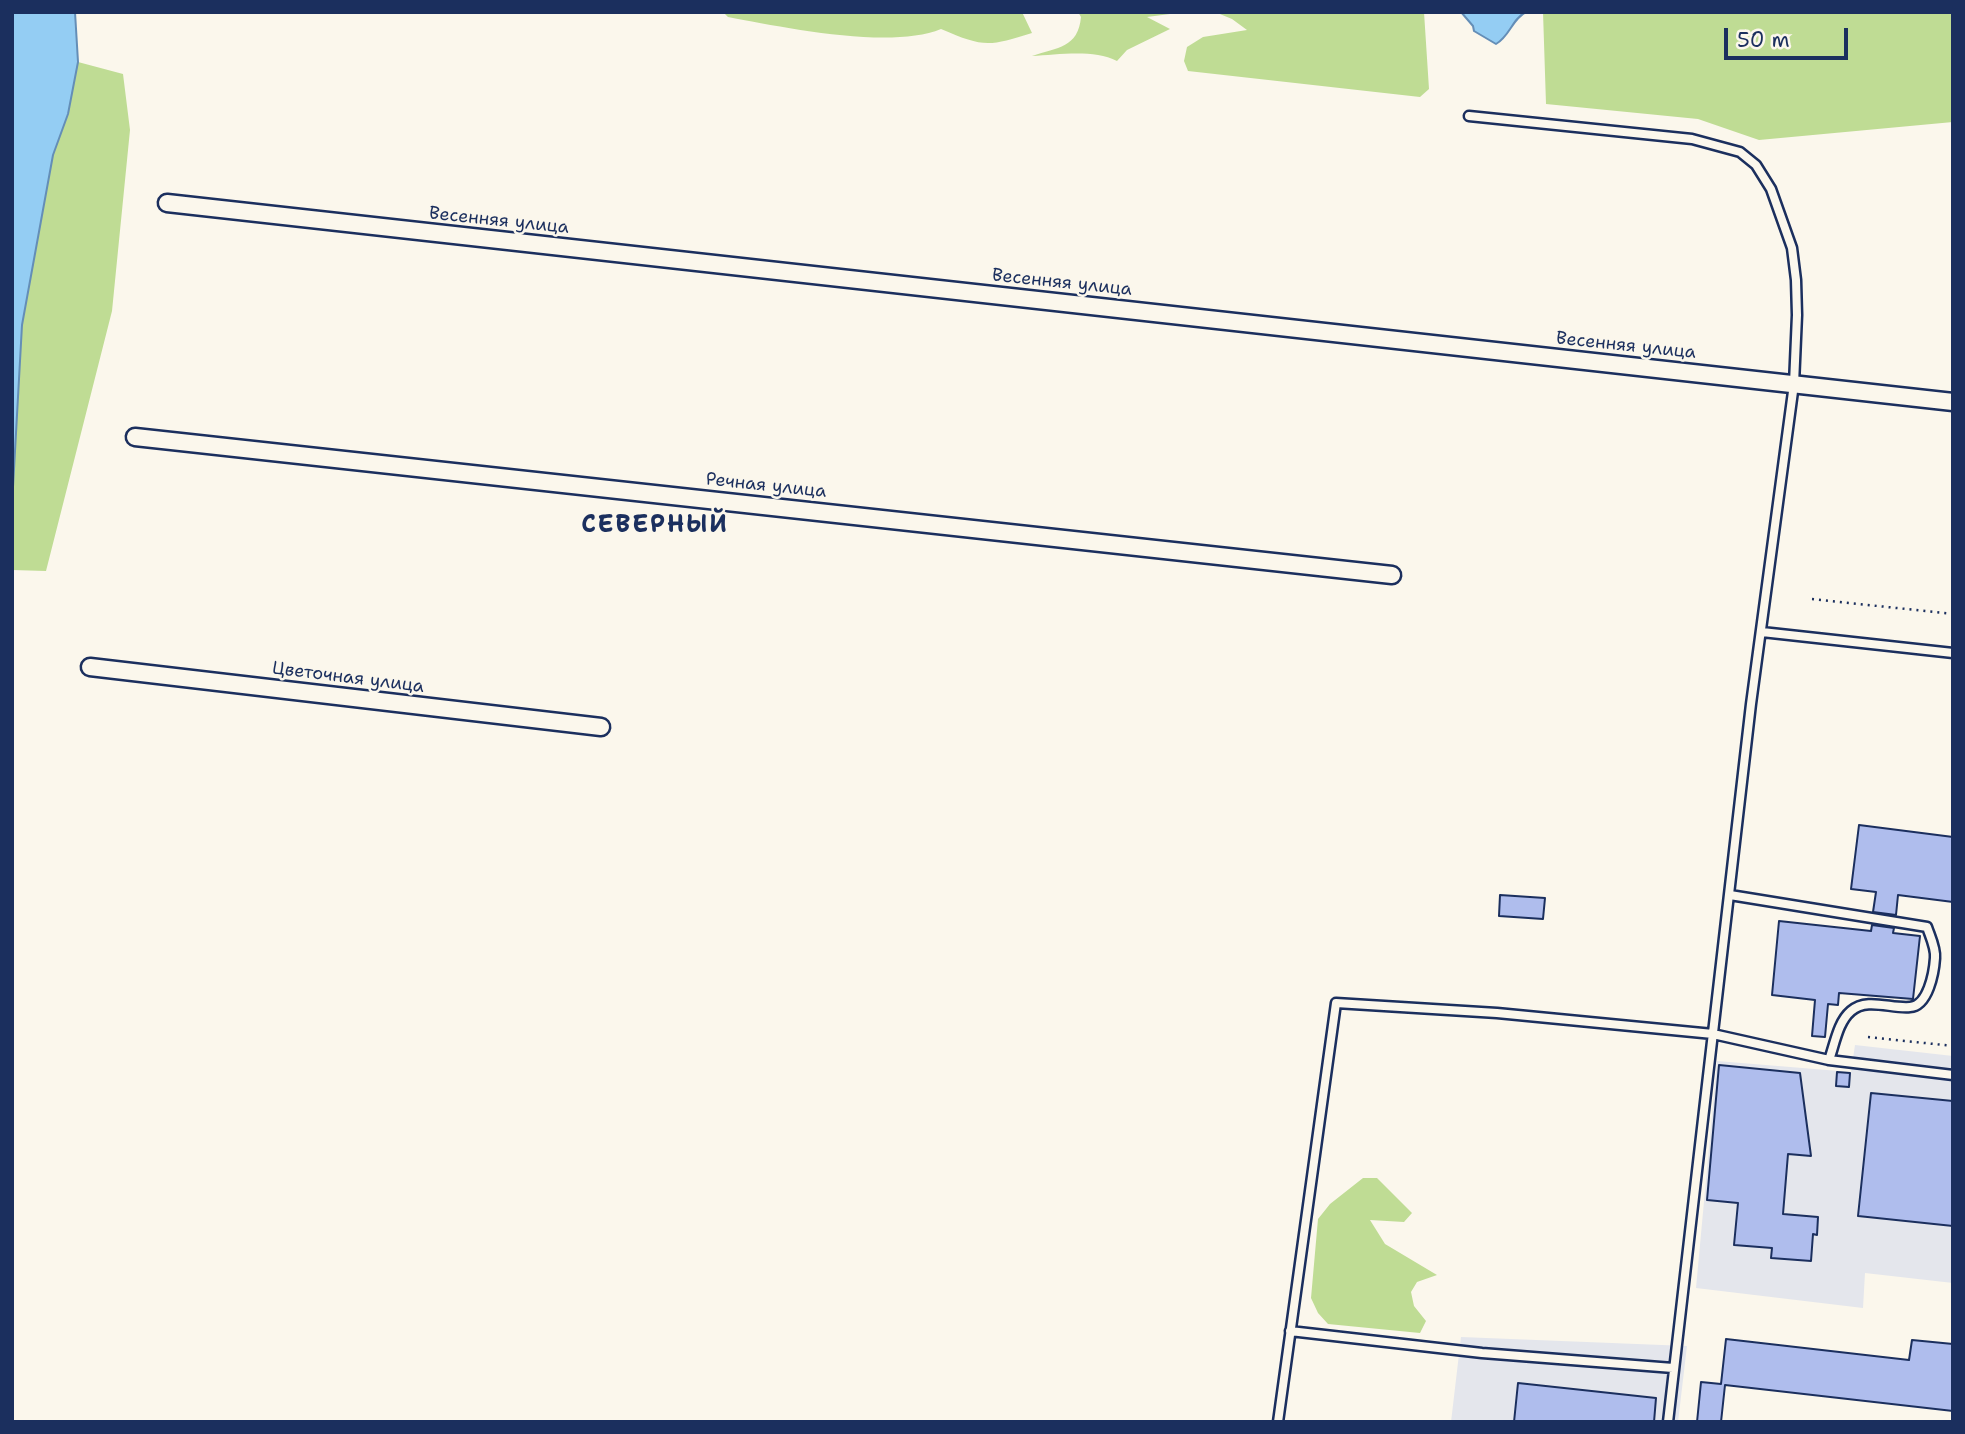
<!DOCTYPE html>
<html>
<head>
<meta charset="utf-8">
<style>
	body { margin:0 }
	#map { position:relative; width:1965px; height:1434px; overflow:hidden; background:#fbf7ec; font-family:"Shantell Sans",sans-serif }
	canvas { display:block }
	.frame { position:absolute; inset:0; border:14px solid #1b2f5e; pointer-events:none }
	.scale { position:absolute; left:1724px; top:28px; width:124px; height:32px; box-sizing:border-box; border:4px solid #1b2f5e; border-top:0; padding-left:9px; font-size:21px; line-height:24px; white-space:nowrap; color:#1b2f5e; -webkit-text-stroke:5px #fbf7ec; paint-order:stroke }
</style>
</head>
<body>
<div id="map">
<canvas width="1965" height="1434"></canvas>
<div class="frame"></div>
<div class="scale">50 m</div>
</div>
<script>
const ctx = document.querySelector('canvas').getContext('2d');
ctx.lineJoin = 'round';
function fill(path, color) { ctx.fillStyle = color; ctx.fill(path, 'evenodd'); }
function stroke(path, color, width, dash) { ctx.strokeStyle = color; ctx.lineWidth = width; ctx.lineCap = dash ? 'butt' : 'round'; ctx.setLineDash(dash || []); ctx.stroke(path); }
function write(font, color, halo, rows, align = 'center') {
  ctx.font = font + ' "Shantell Sans",sans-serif'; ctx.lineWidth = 5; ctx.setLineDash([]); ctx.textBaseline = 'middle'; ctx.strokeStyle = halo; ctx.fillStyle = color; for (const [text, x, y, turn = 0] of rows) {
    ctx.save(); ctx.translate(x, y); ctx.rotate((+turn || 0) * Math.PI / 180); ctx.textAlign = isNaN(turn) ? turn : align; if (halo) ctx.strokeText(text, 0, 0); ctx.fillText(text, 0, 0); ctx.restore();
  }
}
fill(new Path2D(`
	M 1855,1045 L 1953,1056 L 1953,1283 L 1865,1273 L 1863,1308 L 1696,1288 L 1717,1061 L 1851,1072 Z
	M 1461,1337 L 1687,1346 L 1678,1422 L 1451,1422 Z`), '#e4e6ec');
fill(new Path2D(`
	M 723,12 L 1022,12 L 1032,33 C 988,47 983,47 941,29 C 890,50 782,27 728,17 Z
	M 1078,12 L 1185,12 L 1147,17 L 1170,29 L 1127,50 L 1117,61 C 1093,49 1058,55 1032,56 C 1058,47 1078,48 1081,17 Z
	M 1215,12 L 1424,12 L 1429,89 L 1420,97 L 1188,71 L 1184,61 L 1187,47 L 1203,37 L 1247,30 L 1232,19 Z
	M 1543,12 L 1953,12 L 1953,122 L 1759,140 L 1698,119 L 1546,104 Z
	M 78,62 L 123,74 L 130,130 L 112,311 L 46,571 L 12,570 L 12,505 L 22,326 L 53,155 L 68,114 Z
	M 1363,1178 L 1377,1178 L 1412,1213 L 1404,1222 L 1370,1220 L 1385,1244 L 1437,1275 L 1417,1282 L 1411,1292 L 1414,1306 L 1426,1321 L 1420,1333 L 1328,1324 L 1318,1313 L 1311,1298 L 1318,1219 L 1330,1204 Z`), '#bfdc94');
const water = new Path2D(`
	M 12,12 L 75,12 L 78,62 L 68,114 L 53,155 L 22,325 L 12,505 Z
	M 1461,12 L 1526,12 C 1512,19 1510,36 1496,44 L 1474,31 L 1473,26 Z`);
fill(water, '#94cdf3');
stroke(water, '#648eb7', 2);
const building = new Path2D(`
	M 1859,825 L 1953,837 L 1953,902 L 1898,895 L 1896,915 L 1873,912 L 1876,892 L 1851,889 Z
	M 1500,895 L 1545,898 L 1543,919 L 1499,916 Z
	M 1779,921 L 1871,931 L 1872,925 L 1894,928 L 1893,933 L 1920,936 L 1913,999 L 1839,993 L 1838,1005 L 1828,1004 L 1825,1037 L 1812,1036 L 1815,1000 L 1772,995 Z
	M 1719,1065 L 1800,1073 L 1811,1156 L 1788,1154 L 1783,1214 L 1818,1217 L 1817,1235 L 1813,1234 L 1811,1261 L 1771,1258 L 1772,1248 L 1734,1245 L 1738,1203 L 1707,1200 Z
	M 1837,1072 L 1850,1073 L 1849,1087 L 1836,1086 Z
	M 1871,1093 L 1953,1101 L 1953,1226 L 1858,1216 Z
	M 1726,1339 L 1909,1360 L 1912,1340 L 1953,1344 L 1953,1411 L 1725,1385 L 1721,1422 L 1697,1422 L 1701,1382 L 1721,1384 Z
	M 1518,1383 L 1656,1398 L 1654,1422 L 1514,1422 Z`);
fill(building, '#afbded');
stroke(building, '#1b2f5e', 2);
const service = new Path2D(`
	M 1469,116 L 1692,139 L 1740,152 L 1756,165 L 1771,189 L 1792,248 L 1796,280 L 1797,315 L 1794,384 L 1751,704 L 1668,1422
	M 1762,632 L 1953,653
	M 1730,895 L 1927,927 C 1930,936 1936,948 1935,958 C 1934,973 1928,1006 1910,1007 C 1891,1009 1867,997 1851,1011 C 1838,1022 1835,1043 1829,1060
	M 1290,1331 L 1482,1353 L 1673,1368
	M 1278,1422 L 1336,1003 L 1497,1013 L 1713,1034 L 1829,1060 L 1953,1075`);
const minor = new Path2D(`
	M 167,203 L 1953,402
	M 135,437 L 1392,575
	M 90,667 L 601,727`);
stroke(service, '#1b2f5e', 13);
stroke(minor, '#1b2f5e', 21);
stroke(new Path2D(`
	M 1812,599 L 1953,614
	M 1868,1037 L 1953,1046`), '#1b2f5e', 2.5, [2, 5]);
stroke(service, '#fbf7ec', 8);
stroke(minor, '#fbf7ec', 16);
write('18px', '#1b2f5e', '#fbf7ec', [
	["Весенняя улица",499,221,6],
	["Весенняя улица",1062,283,6],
	["Весенняя улица",1626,346,6],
	["Речная улица",766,486,6],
	["Цветочная улица",348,678,7]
]);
ctx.letterSpacing = '2px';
write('bold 24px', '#1b2f5e', '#fbf7ec', [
	["СЕВЕРНЫЙ",655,526]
]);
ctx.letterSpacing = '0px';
</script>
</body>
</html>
